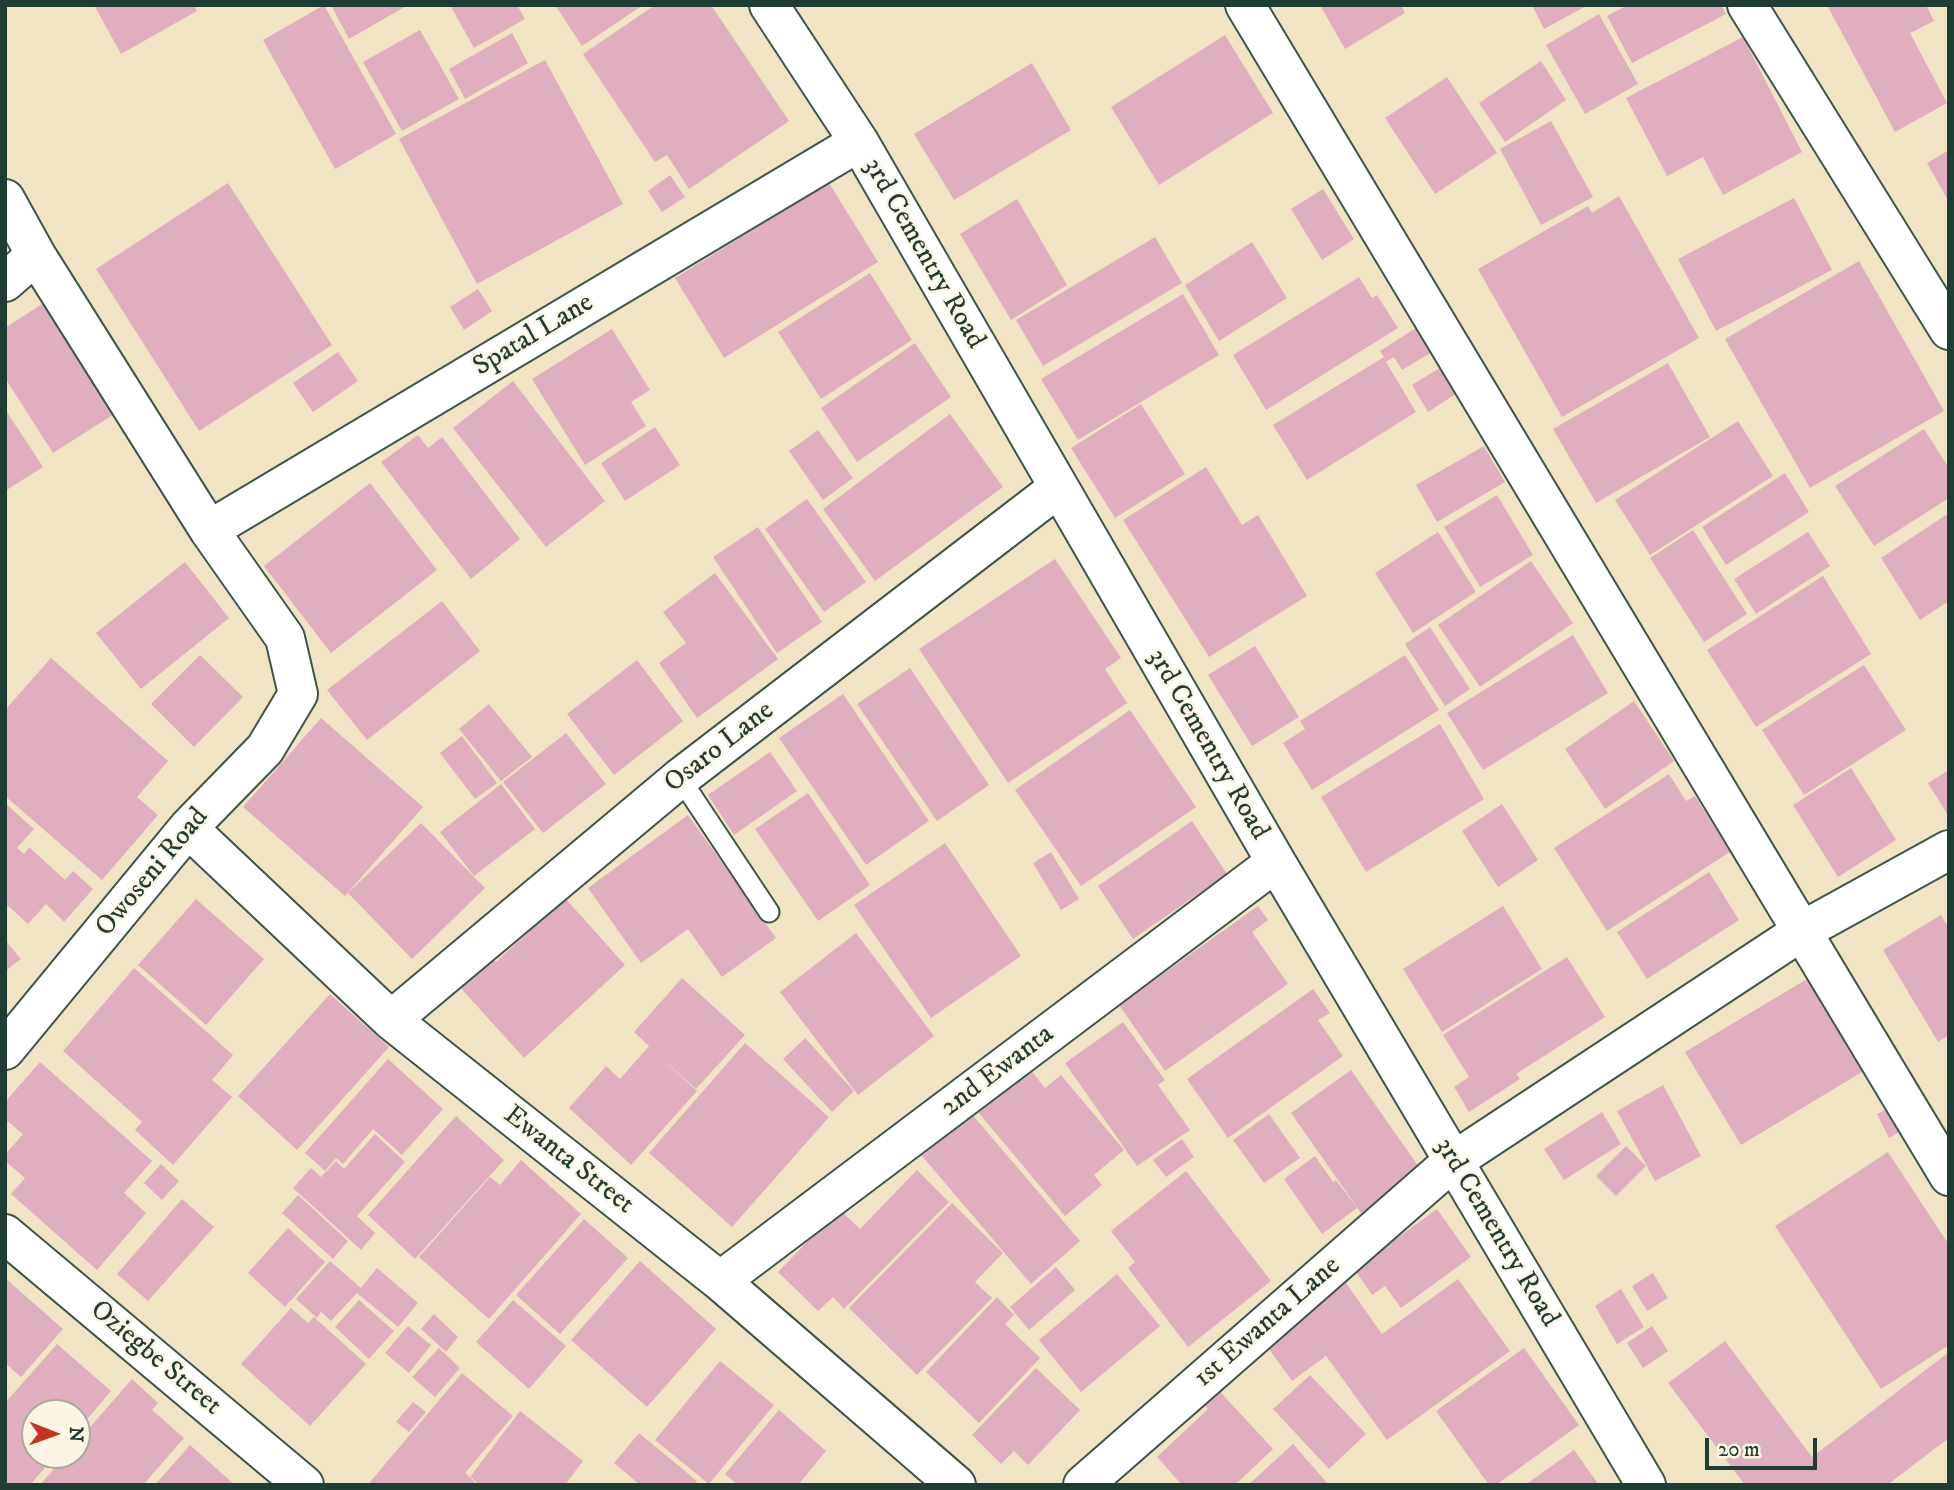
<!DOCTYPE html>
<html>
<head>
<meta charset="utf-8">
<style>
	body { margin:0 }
	#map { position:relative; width:1954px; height:1490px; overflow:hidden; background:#f0e4c5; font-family:"IM FELL DW Pica",serif }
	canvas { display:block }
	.frame { position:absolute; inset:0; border:7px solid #1f3d34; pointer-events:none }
	.north { position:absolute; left:21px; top:1399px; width:70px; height:70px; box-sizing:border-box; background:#fcf5e5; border:2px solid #a4ab9e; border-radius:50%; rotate:91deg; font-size:19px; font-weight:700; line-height:28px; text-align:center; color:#1f3d34 }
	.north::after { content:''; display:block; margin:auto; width:24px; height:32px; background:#c8321e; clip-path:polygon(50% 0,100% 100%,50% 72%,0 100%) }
	.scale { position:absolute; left:1705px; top:1438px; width:112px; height:32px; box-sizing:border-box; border:4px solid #1f3d34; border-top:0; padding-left:9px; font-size:21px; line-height:24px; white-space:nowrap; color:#1f3d34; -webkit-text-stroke:5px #fcf5e5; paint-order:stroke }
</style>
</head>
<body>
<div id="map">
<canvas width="1954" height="1490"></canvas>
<div class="frame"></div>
<div class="north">N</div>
<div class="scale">20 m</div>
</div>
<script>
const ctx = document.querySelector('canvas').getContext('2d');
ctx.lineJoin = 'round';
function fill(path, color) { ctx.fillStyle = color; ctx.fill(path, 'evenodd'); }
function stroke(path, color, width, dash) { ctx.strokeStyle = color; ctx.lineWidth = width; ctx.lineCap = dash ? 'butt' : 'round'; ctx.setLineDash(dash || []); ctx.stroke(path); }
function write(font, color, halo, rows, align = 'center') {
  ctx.font = font + ' "IM FELL DW Pica",serif'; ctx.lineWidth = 5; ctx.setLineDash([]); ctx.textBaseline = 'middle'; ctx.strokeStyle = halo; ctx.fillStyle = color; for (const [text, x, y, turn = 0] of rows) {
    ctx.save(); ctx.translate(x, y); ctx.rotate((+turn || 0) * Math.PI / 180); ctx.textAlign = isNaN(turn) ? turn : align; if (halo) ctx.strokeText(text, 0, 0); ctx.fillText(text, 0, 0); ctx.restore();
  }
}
fill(new Path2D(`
	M 94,5 L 194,5 L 197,11 L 121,54 Z
	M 324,5 L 396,134 L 335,169 L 263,40 Z
	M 331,5 L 408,5 L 349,39 Z
	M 450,5 L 517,5 L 525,19 L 474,48 Z
	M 555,5 L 643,5 L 582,46 Z
	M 655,5 L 711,5 L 789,121 L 689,189 L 667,155 L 655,162 L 583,54 Z
	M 1320,5 L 1401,5 L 1405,13 L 1345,49 Z
	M 1532,5 L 1588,5 L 1544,29 Z
	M 1628,5 L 1721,5 L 1726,14 L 1632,63 L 1607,16 Z
	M 1827,5 L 1926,5 L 1934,21 L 1910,33 L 1947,103 L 1895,132 Z
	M 1599,14 L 1638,84 L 1585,114 L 1546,45 Z
	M 420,30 L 459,99 L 402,131 L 363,62 Z
	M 512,33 L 528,63 L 465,99 L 449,69 Z
	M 1225,35 L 1273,113 L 1159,185 L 1111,107 Z
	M 1743,37 L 1802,152 L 1723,195 L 1703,157 L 1667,176 L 1626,98 Z
	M 545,60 L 623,204 L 477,284 L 399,139 Z
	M 1541,61 L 1566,100 L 1505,142 L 1479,103 Z
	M 1032,63 L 1071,130 L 954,200 L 914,134 Z
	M 1447,77 L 1497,153 L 1435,194 L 1385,118 Z
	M 1551,121 L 1593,197 L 1541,225 L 1500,149 Z
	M 1949,150 L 1949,202 L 1927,163 Z
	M 670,175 L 685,197 L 662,212 L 648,191 Z
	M 228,183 L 332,345 L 199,431 L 96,269 Z
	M 829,183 L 878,262 L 724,358 L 675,278 Z
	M 1323,189 L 1354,239 L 1322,260 L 1291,209 Z
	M 1619,196 L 1699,338 L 1562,417 L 1478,269 L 1588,206 L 1592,213 Z
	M 1794,198 L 1832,270 L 1716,331 L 1678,259 Z
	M 1017,199 L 1067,285 L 1011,320 L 960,234 Z
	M 1155,237 L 1182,283 L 1043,366 L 1016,320 Z
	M 1252,242 L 1287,298 L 1219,341 L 1185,285 Z
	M 1859,261 L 1944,411 L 1810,488 L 1725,339 Z
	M 870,273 L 912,340 L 821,399 L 778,332 Z
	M 1359,277 L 1372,298 L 1377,295 L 1398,328 L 1266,410 L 1233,355 Z
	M 478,289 L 492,311 L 464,330 L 450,307 Z
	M 1183,294 L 1219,355 L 1078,440 L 1041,379 Z
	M 45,302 L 116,413 L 53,453 L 5,378 L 5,328 Z
	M 1422,324 L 1437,349 L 1402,370 L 1394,357 L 1386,362 L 1416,412 L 1307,480 L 1273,425 L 1384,357 L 1380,351 Z
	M 612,329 L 650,390 L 631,402 L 646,426 L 585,465 L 532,379 Z
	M 915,343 L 951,397 L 857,462 L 821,408 Z
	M 338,352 L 358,381 L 313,412 L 293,383 Z
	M 1668,363 L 1710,437 L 1596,503 L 1553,429 Z
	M 1446,364 L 1462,390 L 1428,412 L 1412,385 Z
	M 513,381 L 605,501 L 546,547 L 453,428 Z
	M 1141,404 L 1185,474 L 1115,518 L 1071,448 Z
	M 5,409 L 43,467 L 5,491 Z
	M 950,414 L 1003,487 L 875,581 L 823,509 Z
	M 1738,421 L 1773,476 L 1650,555 L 1615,500 Z
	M 655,427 L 680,465 L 625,501 L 601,463 Z
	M 1924,429 L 1949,468 L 1949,498 L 1874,546 L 1835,486 Z
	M 818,430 L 853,478 L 823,500 L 789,451 Z
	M 418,435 L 428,448 L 442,437 L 520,539 L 471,579 L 381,462 Z
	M 1484,446 L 1505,482 L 1437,522 L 1416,485 Z
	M 1206,467 L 1242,525 L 1258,515 L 1307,596 L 1209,657 L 1123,520 Z
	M 1785,473 L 1809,512 L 1726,565 L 1702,527 Z
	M 370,483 L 437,570 L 331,653 L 264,566 Z
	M 1497,495 L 1533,555 L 1480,587 L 1444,527 Z
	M 807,499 L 866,582 L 824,612 L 765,529 Z
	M 1949,513 L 1949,601 L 1920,620 L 1881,558 Z
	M 758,527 L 822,622 L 777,653 L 713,557 Z
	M 1693,530 L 1747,614 L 1704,642 L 1650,558 Z
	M 1438,532 L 1476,592 L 1413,633 L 1375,573 Z
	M 1808,532 L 1830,566 L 1756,614 L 1734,579 Z
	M 1055,559 L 1121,658 L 1105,669 L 1127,703 L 1008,783 L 919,649 Z
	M 1531,561 L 1573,623 L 1480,687 L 1438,625 Z
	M 185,562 L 229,618 L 141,689 L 96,633 Z
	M 715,573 L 778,659 L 697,718 L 659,663 L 686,643 L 663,612 Z
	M 1823,576 L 1871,654 L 1756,727 L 1707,650 Z
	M 442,601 L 480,651 L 367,740 L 327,690 Z
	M 1430,627 L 1470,689 L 1445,706 L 1405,644 Z
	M 1573,635 L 1608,693 L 1483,770 L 1447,713 Z
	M 1255,646 L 1299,717 L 1252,746 L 1208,675 Z
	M 200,655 L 243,697 L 194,747 L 151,704 Z
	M 1405,655 L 1439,710 L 1312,790 L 1283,743 L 1305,729 L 1300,721 Z
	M 51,658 L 168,761 L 137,797 L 158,815 L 102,880 L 5,796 L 5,710 Z
	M 637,660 L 683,721 L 614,775 L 567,714 Z
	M 1864,665 L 1906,730 L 1804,795 L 1762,730 Z
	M 910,668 L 989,785 L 937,821 L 857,704 Z
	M 843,694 L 929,821 L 866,865 L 779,738 Z
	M 1634,701 L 1674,761 L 1605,809 L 1565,749 Z
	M 489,704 L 532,757 L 501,781 L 459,729 Z
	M 1130,710 L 1196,807 L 1081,886 L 1015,790 Z
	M 321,718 L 423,807 L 345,896 L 243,807 Z
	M 1440,724 L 1484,799 L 1366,872 L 1321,797 Z
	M 566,733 L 606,784 L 543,833 L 503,782 Z
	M 462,736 L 497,783 L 475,799 L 440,753 Z
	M 770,752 L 797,791 L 734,835 L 708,795 Z
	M 1851,768 L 1896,840 L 1838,877 L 1793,805 Z
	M 1949,770 L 1949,817 L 1928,783 Z
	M 1669,774 L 1686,801 L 1695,796 L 1730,852 L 1607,931 L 1554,848 Z
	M 501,784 L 535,829 L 474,876 L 440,832 Z
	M 808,793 L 870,885 L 818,921 L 755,829 Z
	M 5,803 L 34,829 L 17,848 L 24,854 L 29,847 L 65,880 L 73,871 L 93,889 L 64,922 L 46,904 L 28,924 L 5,903 Z
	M 1502,804 L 1538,860 L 1498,887 L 1462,831 Z
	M 688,815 L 776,938 L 722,977 L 688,929 L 641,963 L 588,888 Z
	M 1192,821 L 1227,874 L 1133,939 L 1098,886 Z
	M 421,823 L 485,888 L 412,959 L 348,893 Z
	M 945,843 L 1021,956 L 931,1018 L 854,905 Z
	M 1051,852 L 1079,899 L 1061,910 L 1033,863 Z
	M 1709,872 L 1739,920 L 1647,979 L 1617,932 Z
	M 565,898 L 625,965 L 524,1058 L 449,975 L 481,946 L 496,962 Z
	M 196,899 L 264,959 L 206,1025 L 138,965 Z
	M 1258,906 L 1268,920 L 1252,932 L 1288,984 L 1165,1071 L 1119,1005 Z
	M 1503,906 L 1542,969 L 1442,1032 L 1403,969 Z
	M 1941,915 L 1949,928 L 1949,1035 L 1938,1042 L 1883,950 Z
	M 856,933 L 934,1036 L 858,1095 L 780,992 Z
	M 5,940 L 21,959 L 5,971 Z
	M 1567,957 L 1605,1017 L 1516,1074 L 1520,1079 L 1469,1112 L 1454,1087 L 1469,1077 L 1443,1035 Z
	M 134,968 L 233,1055 L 212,1080 L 232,1097 L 173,1165 L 135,1130 L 142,1122 L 63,1051 Z
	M 682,978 L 745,1035 L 696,1089 L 653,1051 L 697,1091 L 631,1165 L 569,1108 L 606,1066 L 620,1079 L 649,1046 L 634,1032 Z
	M 1807,979 L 1862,1072 L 1741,1145 L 1685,1052 Z
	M 1313,989 L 1330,1013 L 1318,1020 L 1343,1056 L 1228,1138 L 1187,1079 Z
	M 330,994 L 389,1047 L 297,1150 L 238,1096 Z
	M 1123,1022 L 1165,1080 L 1158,1085 L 1190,1130 L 1137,1166 L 1065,1063 Z
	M 805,1038 L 854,1091 L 832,1112 L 783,1059 Z
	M 745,1043 L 829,1117 L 732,1227 L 649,1153 Z
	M 388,1059 L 443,1109 L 402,1155 L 373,1129 L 343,1164 L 336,1158 L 325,1171 L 305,1153 Z
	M 40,1062 L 152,1161 L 124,1193 L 146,1213 L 97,1270 L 11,1194 L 25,1178 L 5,1161 L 5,1155 L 23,1134 L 5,1119 L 5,1102 Z
	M 1030,1069 L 1045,1088 L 1061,1075 L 1124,1150 L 1094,1175 L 1102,1185 L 1065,1216 L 978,1112 Z
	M 1351,1070 L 1421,1170 L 1361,1213 L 1291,1113 Z
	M 1663,1085 L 1701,1156 L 1655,1181 L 1617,1111 Z
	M 1889,1108 L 1901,1131 L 1889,1138 L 1877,1114 Z
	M 1602,1112 L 1621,1144 L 1564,1180 L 1544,1149 Z
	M 971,1113 L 1080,1241 L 1031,1284 L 922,1156 Z
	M 1269,1114 L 1300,1158 L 1264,1183 L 1233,1140 Z
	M 456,1116 L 504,1160 L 415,1259 L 368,1215 Z
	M 375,1134 L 405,1162 L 357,1216 L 375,1233 L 361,1250 L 293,1188 L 311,1168 L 321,1177 L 336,1161 L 344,1169 Z
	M 1182,1139 L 1194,1157 L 1166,1177 L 1153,1160 Z
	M 1626,1146 L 1646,1166 L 1616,1196 L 1596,1176 Z
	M 1888,1152 L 1949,1245 L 1949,1345 L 1881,1389 L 1775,1226 Z
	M 1315,1156 L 1333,1182 L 1336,1180 L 1357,1208 L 1322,1234 L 1284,1179 Z
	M 521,1160 L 581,1214 L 489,1319 L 419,1257 L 490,1177 L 500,1185 Z
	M 161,1164 L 179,1181 L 162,1200 L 144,1183 Z
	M 917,1170 L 949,1202 L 844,1309 L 833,1297 L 818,1311 L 778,1272 L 839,1209 L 860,1229 Z
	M 1186,1171 L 1271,1281 L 1188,1347 L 1128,1268 L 1135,1262 L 1111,1231 Z
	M 298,1195 L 348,1241 L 333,1259 L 282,1213 Z
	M 182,1199 L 214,1227 L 148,1301 L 117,1274 Z
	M 952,1203 L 1003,1253 L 975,1282 L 992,1298 L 917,1375 L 849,1308 Z
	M 1437,1209 L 1471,1257 L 1401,1308 L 1385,1286 L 1372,1295 L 1354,1269 Z
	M 584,1219 L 628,1258 L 560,1334 L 516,1295 Z
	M 288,1228 L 325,1262 L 285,1307 L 248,1273 Z
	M 330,1261 L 361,1288 L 377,1268 L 418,1303 L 398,1327 L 357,1293 L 331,1321 L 321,1312 L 317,1318 L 296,1299 Z
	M 640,1261 L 716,1329 L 647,1407 L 571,1340 Z
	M 1056,1267 L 1075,1290 L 1029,1330 L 1010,1307 Z
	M 1653,1273 L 1668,1298 L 1647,1311 L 1632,1286 Z
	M 1117,1274 L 1160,1326 L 1081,1392 L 1039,1340 Z
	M 5,1278 L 63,1329 L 21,1377 L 5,1363 Z
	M 1458,1279 L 1510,1351 L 1387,1440 L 1326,1356 L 1292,1381 L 1264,1342 L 1346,1283 L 1382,1334 Z
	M 1621,1289 L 1644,1327 L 1617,1344 L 1595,1306 Z
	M 997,1297 L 1014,1315 L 1005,1324 L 1040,1358 L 979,1423 L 926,1372 Z
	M 359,1300 L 394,1331 L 369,1359 L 335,1327 Z
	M 513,1300 L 566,1346 L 529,1389 L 476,1342 Z
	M 291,1308 L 308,1323 L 314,1317 L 366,1364 L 310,1426 L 241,1364 Z
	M 434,1314 L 458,1337 L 446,1352 L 421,1329 Z
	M 408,1326 L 431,1345 L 409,1373 L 385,1353 Z
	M 1652,1326 L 1668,1351 L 1643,1368 L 1627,1343 Z
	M 1725,1341 L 1812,1457 L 1949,1352 L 1949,1438 L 1887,1485 L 1745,1485 L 1668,1383 Z
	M 57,1344 L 111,1391 L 77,1431 L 77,1413 L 35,1413 L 35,1455 L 56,1455 L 30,1485 L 5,1485 L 5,1403 Z
	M 439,1348 L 460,1368 L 435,1397 L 412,1377 Z
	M 1524,1348 L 1579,1425 L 1496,1485 L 1489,1485 L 1436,1411 Z
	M 720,1361 L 774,1405 L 709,1484 L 655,1440 Z
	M 1036,1368 L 1080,1410 L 1028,1465 L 1014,1451 L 1001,1464 L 972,1435 Z
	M 462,1373 L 513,1416 L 465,1473 L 478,1485 L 373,1485 L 370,1482 Z
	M 1310,1375 L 1366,1434 L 1329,1469 L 1273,1409 Z
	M 132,1379 L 158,1403 L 152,1410 L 184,1438 L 143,1485 L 40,1485 L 66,1455 L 77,1455 L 77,1442 Z
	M 1212,1383 L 1273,1449 L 1235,1485 L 1182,1485 L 1157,1457 L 1208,1409 L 1197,1397 Z
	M 413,1402 L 426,1412 L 409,1432 L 396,1422 Z
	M 779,1410 L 826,1451 L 798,1485 L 738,1485 L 725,1474 Z
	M 520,1411 L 583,1461 L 565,1485 L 480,1485 L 470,1477 Z
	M 639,1433 L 697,1481 L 694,1485 L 640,1485 L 614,1463 Z
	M 1293,1444 L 1329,1485 L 1248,1485 Z
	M 190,1445 L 235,1485 L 155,1485 Z
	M 1574,1450 L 1599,1485 L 1525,1485 Z`), '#e0afbf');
const service = new Path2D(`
	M 680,778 L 769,912`);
const minor = new Path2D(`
	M 769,5 L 859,142 L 1276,862 L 1646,1485
	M 1245,5 L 1949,1176
	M 1747,5 L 1949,330
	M 5,199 L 36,255 L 209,530 L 285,638 L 298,694 L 265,749 L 188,828 L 5,1050
	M 5,282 L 36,255
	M 209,530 L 859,142
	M 188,828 L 391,1020 L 720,1281 L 956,1485
	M 391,1020 L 680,778 L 1058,488
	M 5,1234 L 304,1485
	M 720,1281 L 1276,862
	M 1083,1485 L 1452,1162 L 1802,931 L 1949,850`);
stroke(service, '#3e564a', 23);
stroke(minor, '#3e564a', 42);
stroke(service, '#fff', 19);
stroke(minor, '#fff', 38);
write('28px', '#1f3d34', '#fcf5e5', [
	["3rd Cementry Road",923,254,60],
	["Spatal Lane",534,336,-31],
	["3rd Cementry Road",1207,745,60],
	["Osaro Lane",720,748,-38],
	["Owoseni Road",153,873,-50],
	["2nd Ewanta",998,1072,-37],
	["Ewanta Street",568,1161,38],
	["3rd Cementry Road",1496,1233,59],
	["1st Ewanta Lane",1268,1323,-41],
	["Oziegbe Street",155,1359,40]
]);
</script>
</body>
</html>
